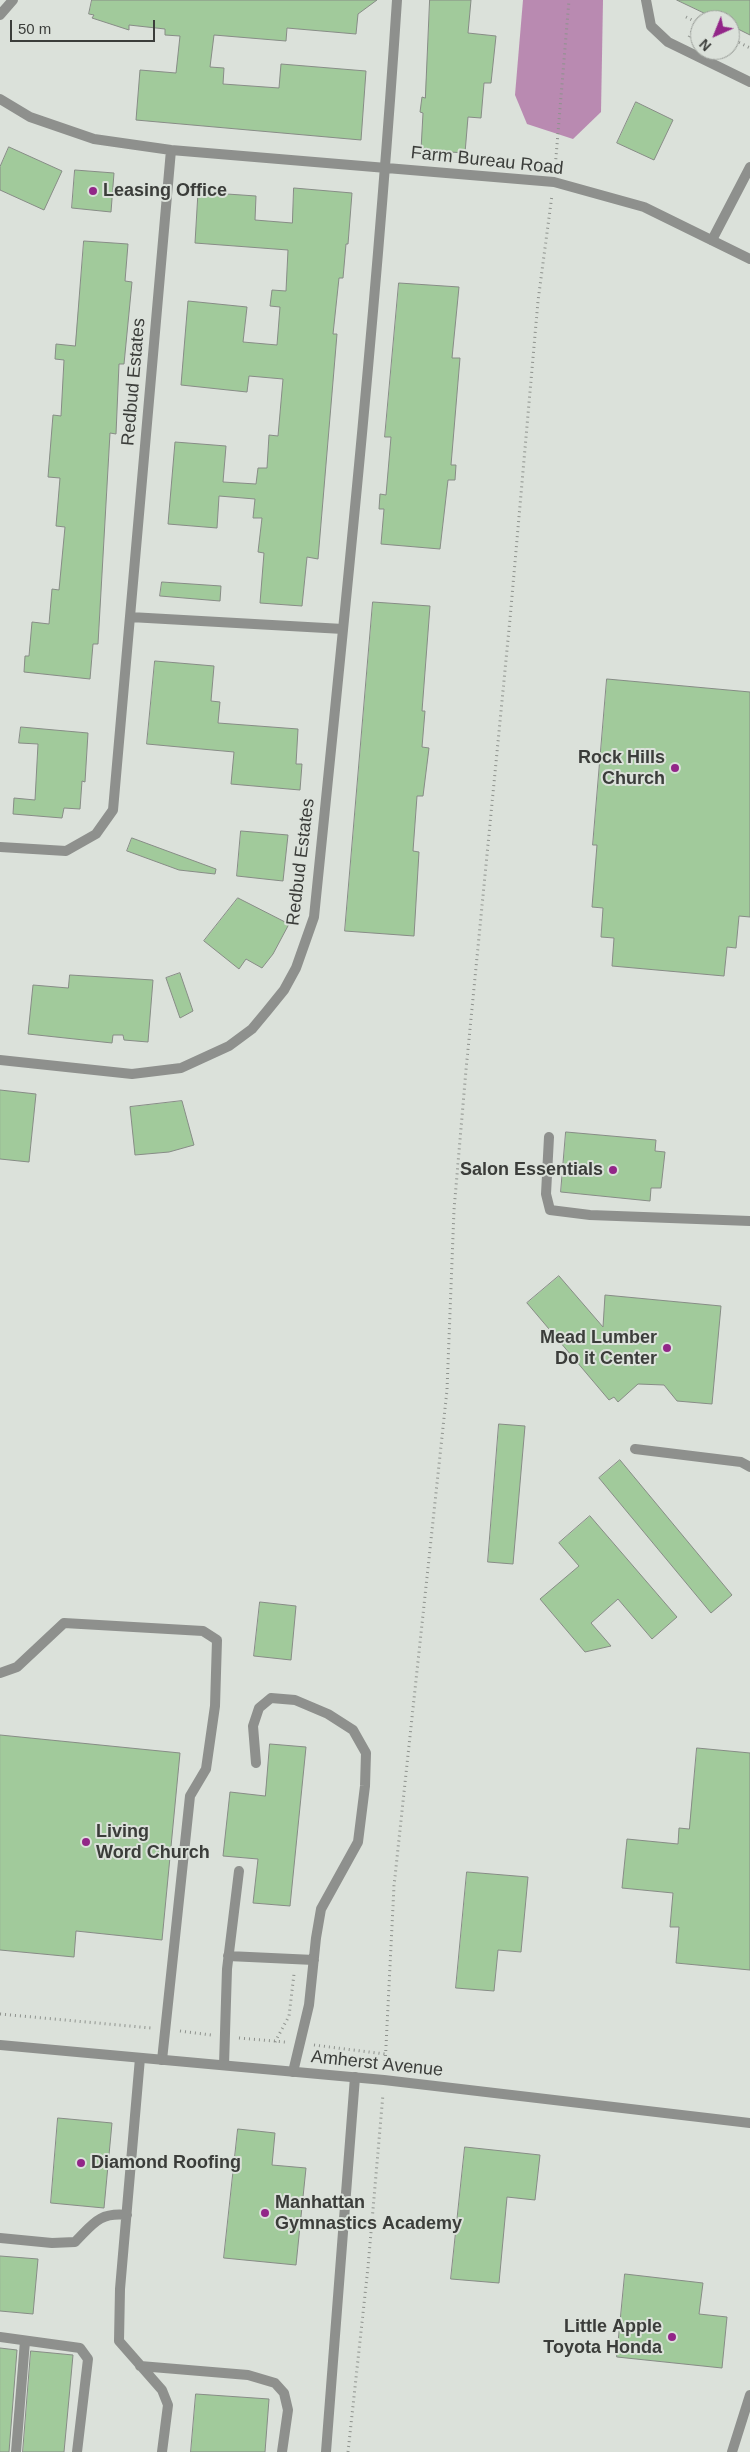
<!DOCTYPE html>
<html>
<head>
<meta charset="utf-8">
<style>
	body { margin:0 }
	#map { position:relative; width:750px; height:2452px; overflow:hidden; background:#dbe1da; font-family:Arial,sans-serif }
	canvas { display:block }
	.north { position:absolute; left:690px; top:10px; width:50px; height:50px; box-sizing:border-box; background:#dbe1da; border:1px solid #9b9f9a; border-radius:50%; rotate:224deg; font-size:14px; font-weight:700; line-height:20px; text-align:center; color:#3b3d3a }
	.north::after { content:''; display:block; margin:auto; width:18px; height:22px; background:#922688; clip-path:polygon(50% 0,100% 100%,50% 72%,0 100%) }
	.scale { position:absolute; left:10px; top:20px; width:145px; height:22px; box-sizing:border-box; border:2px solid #3b3d3a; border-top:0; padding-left:6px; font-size:15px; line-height:18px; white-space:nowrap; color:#3b3d3a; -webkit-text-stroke:4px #dbe1da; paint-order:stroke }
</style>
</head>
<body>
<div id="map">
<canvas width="750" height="2452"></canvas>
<div class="north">N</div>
<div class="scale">50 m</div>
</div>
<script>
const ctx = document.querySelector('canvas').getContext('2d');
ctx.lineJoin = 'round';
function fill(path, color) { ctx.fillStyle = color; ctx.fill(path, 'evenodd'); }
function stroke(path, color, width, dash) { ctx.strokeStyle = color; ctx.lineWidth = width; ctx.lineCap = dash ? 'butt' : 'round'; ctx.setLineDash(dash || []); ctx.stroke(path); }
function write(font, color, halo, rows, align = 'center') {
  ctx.font = font + ' Arial,sans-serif'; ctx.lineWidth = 4; ctx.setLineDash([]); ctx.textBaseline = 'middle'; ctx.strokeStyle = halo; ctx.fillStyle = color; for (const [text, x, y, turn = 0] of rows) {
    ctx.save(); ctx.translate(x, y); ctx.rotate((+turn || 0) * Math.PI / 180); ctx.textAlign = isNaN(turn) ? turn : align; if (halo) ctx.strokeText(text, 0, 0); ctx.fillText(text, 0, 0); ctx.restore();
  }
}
fill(new Path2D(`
	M 523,0 L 603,0 L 601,112 L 573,139 L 527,124 L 515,95 Z`), '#b98ab1');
const building = new Path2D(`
	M 92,0 L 377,0 L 358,14 L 356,34 L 287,28 L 286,41 L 214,35 L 210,67 L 224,68 L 223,84 L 279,88 L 281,64 L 366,71 L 361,140 L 136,120 L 140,70 L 176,73 L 180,36 L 165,35 L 165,29 L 129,25 L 129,30 L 92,18 L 94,15 L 89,14 Z
	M 430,0 L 471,0 L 468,33 L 496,36 L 491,83 L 484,83 L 481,118 L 468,117 L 465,153 L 421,150 L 423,113 L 420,112 L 422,97 L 425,98 Z
	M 677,0 L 750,0 L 750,35 L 730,25 L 730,20 L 719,20 Z
	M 636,102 L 673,120 L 654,160 L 617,143 Z
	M 9,147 L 62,171 L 44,210 L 0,190 L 0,167 Z
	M 75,170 L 114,173 L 111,212 L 72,208 Z
	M 294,188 L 352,193 L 348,244 L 346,244 L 343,278 L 339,278 L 333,334 L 337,334 L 318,559 L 307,557 L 302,606 L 260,603 L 264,553 L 258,552 L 262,518 L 253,518 L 255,499 L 219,496 L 217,528 L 168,524 L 175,442 L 226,446 L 223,482 L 256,484 L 258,468 L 267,468 L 269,435 L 278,436 L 283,379 L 249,376 L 247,392 L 181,385 L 188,301 L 247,307 L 243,342 L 277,345 L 280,307 L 270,306 L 272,290 L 286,291 L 288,250 L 195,243 L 198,192 L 256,196 L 255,220 L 292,223 Z
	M 84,241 L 128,244 L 125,281 L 132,282 L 124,364 L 119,364 L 116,434 L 110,433 L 98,644 L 93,644 L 90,679 L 24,672 L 25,656 L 29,656 L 32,622 L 49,624 L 52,589 L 59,590 L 65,527 L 56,526 L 60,478 L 48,477 L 53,415 L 61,416 L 64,360 L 55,359 L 56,344 L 75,346 Z
	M 399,283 L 459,287 L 452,358 L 460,358 L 451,465 L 456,465 L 455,480 L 448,480 L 440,549 L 381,544 L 384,509 L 379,509 L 380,494 L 386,495 L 391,437 L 385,437 Z
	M 162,582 L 221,586 L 220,601 L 160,596 Z
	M 373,602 L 430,606 L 422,711 L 425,711 L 422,747 L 429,748 L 423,796 L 417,796 L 413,851 L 419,852 L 414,936 L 345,931 Z
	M 155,661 L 214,666 L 211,701 L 220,702 L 218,723 L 298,729 L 296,764 L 302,764 L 300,790 L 231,784 L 234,752 L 147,744 Z
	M 607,679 L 750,692 L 750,917 L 739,916 L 736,948 L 727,947 L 724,976 L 612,966 L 614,938 L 601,937 L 603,908 L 592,907 L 597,845 L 593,845 Z
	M 21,727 L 88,733 L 85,782 L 82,781 L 80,809 L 64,808 L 62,818 L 13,814 L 14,798 L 35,800 L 38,744 L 19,743 Z
	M 241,831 L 288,835 L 283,881 L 237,876 Z
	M 132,838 L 216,869 L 215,874 L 179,870 L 127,851 Z
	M 238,898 L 289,924 L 273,954 L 262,968 L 246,959 L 239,969 L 204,941 Z
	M 180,973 L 193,1011 L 180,1018 L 166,978 Z
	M 70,975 L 153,980 L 148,1042 L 124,1040 L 123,1035 L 113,1035 L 112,1043 L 28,1034 L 33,985 L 68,988 Z
	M 0,1090 L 36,1094 L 29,1162 L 0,1159 Z
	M 182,1101 L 194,1145 L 169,1152 L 135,1155 L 130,1107 Z
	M 566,1132 L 656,1140 L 655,1151 L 665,1152 L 661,1188 L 651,1188 L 650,1201 L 561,1192 Z
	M 559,1276 L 603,1327 L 605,1295 L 721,1306 L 712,1404 L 677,1401 L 664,1385 L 638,1384 L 618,1402 L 614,1397 L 609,1400 L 527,1303 Z
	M 499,1424 L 525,1426 L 513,1564 L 488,1562 Z
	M 620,1460 L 732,1595 L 711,1613 L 599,1478 Z
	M 590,1516 L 677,1617 L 652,1639 L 618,1599 L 591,1623 L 611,1646 L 585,1652 L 540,1599 L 579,1566 L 559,1543 Z
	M 260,1602 L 296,1606 L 291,1660 L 254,1656 Z
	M 0,1735 L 180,1753 L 162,1940 L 76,1931 L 74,1957 L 0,1950 Z
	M 270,1744 L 306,1747 L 290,1906 L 253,1903 L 258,1859 L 223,1856 L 230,1792 L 265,1796 Z
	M 697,1748 L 750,1753 L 750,1970 L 676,1963 L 679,1927 L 670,1927 L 673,1893 L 622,1888 L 627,1839 L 678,1844 L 679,1828 L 689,1829 Z
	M 467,1872 L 528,1877 L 521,1952 L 498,1950 L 494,1991 L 456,1988 Z
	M 58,2118 L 112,2123 L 104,2208 L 51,2203 Z
	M 238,2129 L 275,2133 L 272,2165 L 306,2168 L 296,2265 L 224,2258 Z
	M 465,2147 L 540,2155 L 535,2200 L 507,2197 L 499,2283 L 451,2279 Z
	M 0,2256 L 38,2259 L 33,2314 L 0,2311 Z
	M 625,2274 L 703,2283 L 699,2314 L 727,2317 L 722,2368 L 617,2357 Z
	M 0,2348 L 17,2350 L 9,2452 L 0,2452 Z
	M 31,2351 L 73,2355 L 64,2452 L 23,2452 Z
	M 196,2394 L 269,2399 L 265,2452 L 191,2452 Z`);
fill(building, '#a1ca9b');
stroke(building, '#878c86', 1);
stroke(new Path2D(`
	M 686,17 L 700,24
	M 689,37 L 697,22
	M 730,38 L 750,48
	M 555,169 L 569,0
	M 0,2014 L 151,2028
	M 180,2031 L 211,2035
	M 239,2038 L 285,2042
	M 275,2042 L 289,2016 L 294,1974
	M 314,2045 L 385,2054
	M 385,2066 L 394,1886 L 447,1390 L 454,1210 L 466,1070 L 510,619 L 538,301 L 552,195
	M 348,2452 L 368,2267 L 383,2094`), '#8e928d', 3, [1, 4]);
stroke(new Path2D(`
	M 646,0 L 651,26 L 668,42 L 750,82
	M 712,240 L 750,167
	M 549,1137 L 546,1194 L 550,1210 L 590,1215 L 750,1221
	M 635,1449 L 741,1462 L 750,1467
	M 0,1673 L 17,1667 L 64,1623 L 203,1631 L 217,1640 L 215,1706 L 206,1769 L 190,1796 L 162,2060
	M 256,1763 L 253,1726 L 259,1708 L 271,1698 L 295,1700 L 328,1714 L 353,1730 L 366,1753 L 365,1786 L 358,1842 L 321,1909 L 316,1938 L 309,2005 L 293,2072
	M 228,1956 L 314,1960
	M 140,2058 L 120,2289 L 119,2341 L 162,2390 L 168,2405 L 162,2452
	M 224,2065 L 227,1969 L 239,1871
	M 0,2238 L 52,2243 L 75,2242 C 93,2224 99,2212 127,2215
	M 0,2337 L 80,2348 L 88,2359 L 77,2452
	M 140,2366 L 248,2375 L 275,2383 L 284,2393 L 288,2410 L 282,2452
	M 16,2452 L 25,2341
	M 326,2452 L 355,2077
	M 732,2452 L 750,2395`), '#8e908d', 10);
stroke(new Path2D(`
	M 0,15 L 13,0
	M 0,99 L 30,117 L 94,139 L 171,150 L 554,182 L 644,207 L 750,259
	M 130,617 L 343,629
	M 0,847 L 66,851 L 96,834 L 113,810 L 171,150
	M 0,1060 L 132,1074 L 181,1068 L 229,1046 L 252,1029 L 267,1011 L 284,990 L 296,968 L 314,917 C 345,612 377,306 397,0
	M 0,2045 L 384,2080 L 750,2123`), '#8e908d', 10);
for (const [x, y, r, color] of [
	[93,191,5,"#922688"],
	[675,768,5,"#922688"],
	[613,1170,5,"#922688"],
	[667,1348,5,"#922688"],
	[86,1842,5,"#922688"],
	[81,2163,5,"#922688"],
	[265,2213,5,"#922688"],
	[672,2337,5,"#922688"]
]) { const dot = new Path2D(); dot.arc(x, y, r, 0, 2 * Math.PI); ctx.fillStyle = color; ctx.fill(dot); stroke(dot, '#dbe1da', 2); }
write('18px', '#3b3d3a', '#dbe1da', [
	["Farm Bureau Road",487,161,6],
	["Redbud Estates",134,382,-85],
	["Redbud Estates",301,862,-83],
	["Amherst Avenue",377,2064,6]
]);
write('bold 18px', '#3b3d3a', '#dbe1da', [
	["Leasing Office",103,191],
	["Rock Hills",665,758,"right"],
	["Church",665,779,"right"],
	["Salon Essentials",603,1170,"right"],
	["Mead Lumber",657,1338,"right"],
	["Do it Center",657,1359,"right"],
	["Living",96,1832],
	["Word Church",96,1853],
	["Diamond Roofing",91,2163],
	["Manhattan",275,2203],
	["Gymnastics Academy",275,2224],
	["Little Apple",662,2327,"right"],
	["Toyota Honda",662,2348,"right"]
], 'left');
</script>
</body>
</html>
